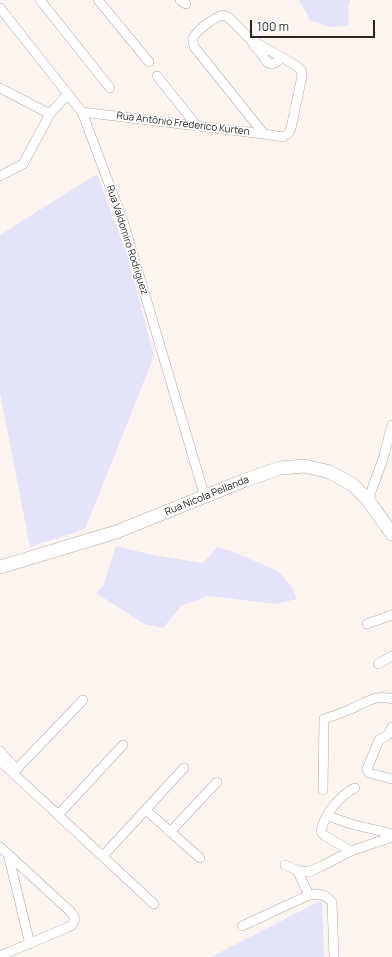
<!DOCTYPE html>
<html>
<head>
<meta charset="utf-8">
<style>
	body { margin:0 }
	#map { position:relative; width:392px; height:957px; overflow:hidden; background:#fef4ef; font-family:Manrope,sans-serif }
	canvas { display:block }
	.scale { position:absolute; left:250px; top:20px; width:125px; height:18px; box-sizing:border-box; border:2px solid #292523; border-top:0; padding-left:5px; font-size:12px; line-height:14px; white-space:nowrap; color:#292523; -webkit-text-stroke:3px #fff; paint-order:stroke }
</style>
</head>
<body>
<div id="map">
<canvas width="392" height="957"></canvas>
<div class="scale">100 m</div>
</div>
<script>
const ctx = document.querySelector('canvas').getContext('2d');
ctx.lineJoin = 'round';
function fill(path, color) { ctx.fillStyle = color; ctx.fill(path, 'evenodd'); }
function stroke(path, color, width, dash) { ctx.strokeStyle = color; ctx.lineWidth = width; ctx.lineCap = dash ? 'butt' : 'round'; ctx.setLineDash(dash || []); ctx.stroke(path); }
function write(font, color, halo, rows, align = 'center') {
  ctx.font = font + ' Manrope,sans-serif'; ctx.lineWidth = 3.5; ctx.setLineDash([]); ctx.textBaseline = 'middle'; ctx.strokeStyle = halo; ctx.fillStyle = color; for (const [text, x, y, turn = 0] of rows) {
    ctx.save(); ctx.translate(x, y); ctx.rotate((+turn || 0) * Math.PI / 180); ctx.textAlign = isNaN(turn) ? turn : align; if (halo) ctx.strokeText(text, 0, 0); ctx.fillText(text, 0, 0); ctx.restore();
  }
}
fill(new Path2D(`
	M 299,0 L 350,0 L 348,7 L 349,26 L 330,27 L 310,20 Z
	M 97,174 L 128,257 L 154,356 L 85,529 L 30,547 L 0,393 L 0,235 Z
	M 116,546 L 153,555 L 203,563 L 217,547 L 236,553 L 278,571 L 292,587 L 297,599 L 276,604 L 208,596 L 181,606 L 163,628 L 144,624 L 96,593 L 103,586 Z
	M 322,900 L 324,957 L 211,957 Z`), '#e3e3fa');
const street = new Path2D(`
	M 40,0 L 110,88
	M 98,0 L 149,62
	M 180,0 L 186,4
	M 0,8 L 82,112 L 123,221 L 205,497
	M 252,42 L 268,63 C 275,65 277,62 282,57
	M 157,76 L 197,126
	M 0,88 L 50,114 L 62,100 L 69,95
	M 82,112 L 264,134 L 283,137 L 288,134 L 291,128 L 302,76 L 301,70 L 295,65 L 250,39 L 228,17 L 223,15 C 215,17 195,31 193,39 C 192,42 194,45 195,48 L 264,134
	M 0,176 L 23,164 L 50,114
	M 368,500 L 383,459 L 392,425
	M 367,624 L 392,615
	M 378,664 L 392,656
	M 392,727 L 388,735 L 379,740 L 367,769 L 369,773 L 392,779
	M 0,751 L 16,769
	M 0,761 L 154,904
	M 13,773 L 83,700
	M 323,790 L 324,719 C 333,716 342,713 351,709 C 366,703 374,694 392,699
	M 146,810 L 200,858
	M 58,815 L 123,745
	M 328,816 L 351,824 L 392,834
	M 170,832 L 217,782
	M 0,847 L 71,912 L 75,919 L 72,925 L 66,928 L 0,956
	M 351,851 L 325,836 L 321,832 C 324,814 339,796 355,788
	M 8,854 L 30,944
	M 103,856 L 184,768
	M 285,865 L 297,870 L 308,872 L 322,866 L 351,851 L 392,837
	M 297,870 L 309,895 C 319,893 325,894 332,902 L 334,957
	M 242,926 L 309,895`);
const secondary = new Path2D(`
	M 0,567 L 116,532 L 243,481 L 280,468 L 305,466 L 330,472 L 353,485 L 368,500 L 392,534`);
stroke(street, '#b4a9a3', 10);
stroke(secondary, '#b4a9a3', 14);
stroke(street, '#fff', 9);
stroke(secondary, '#fff', 13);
write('10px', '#292523', '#fff', [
	["Rua Antônio Frederico Kurten",183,124,7],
	["Rua Valdomiro Rodriguez",127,240,72],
	["Rua Nicola Pellanda",207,496,-22]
]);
</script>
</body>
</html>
